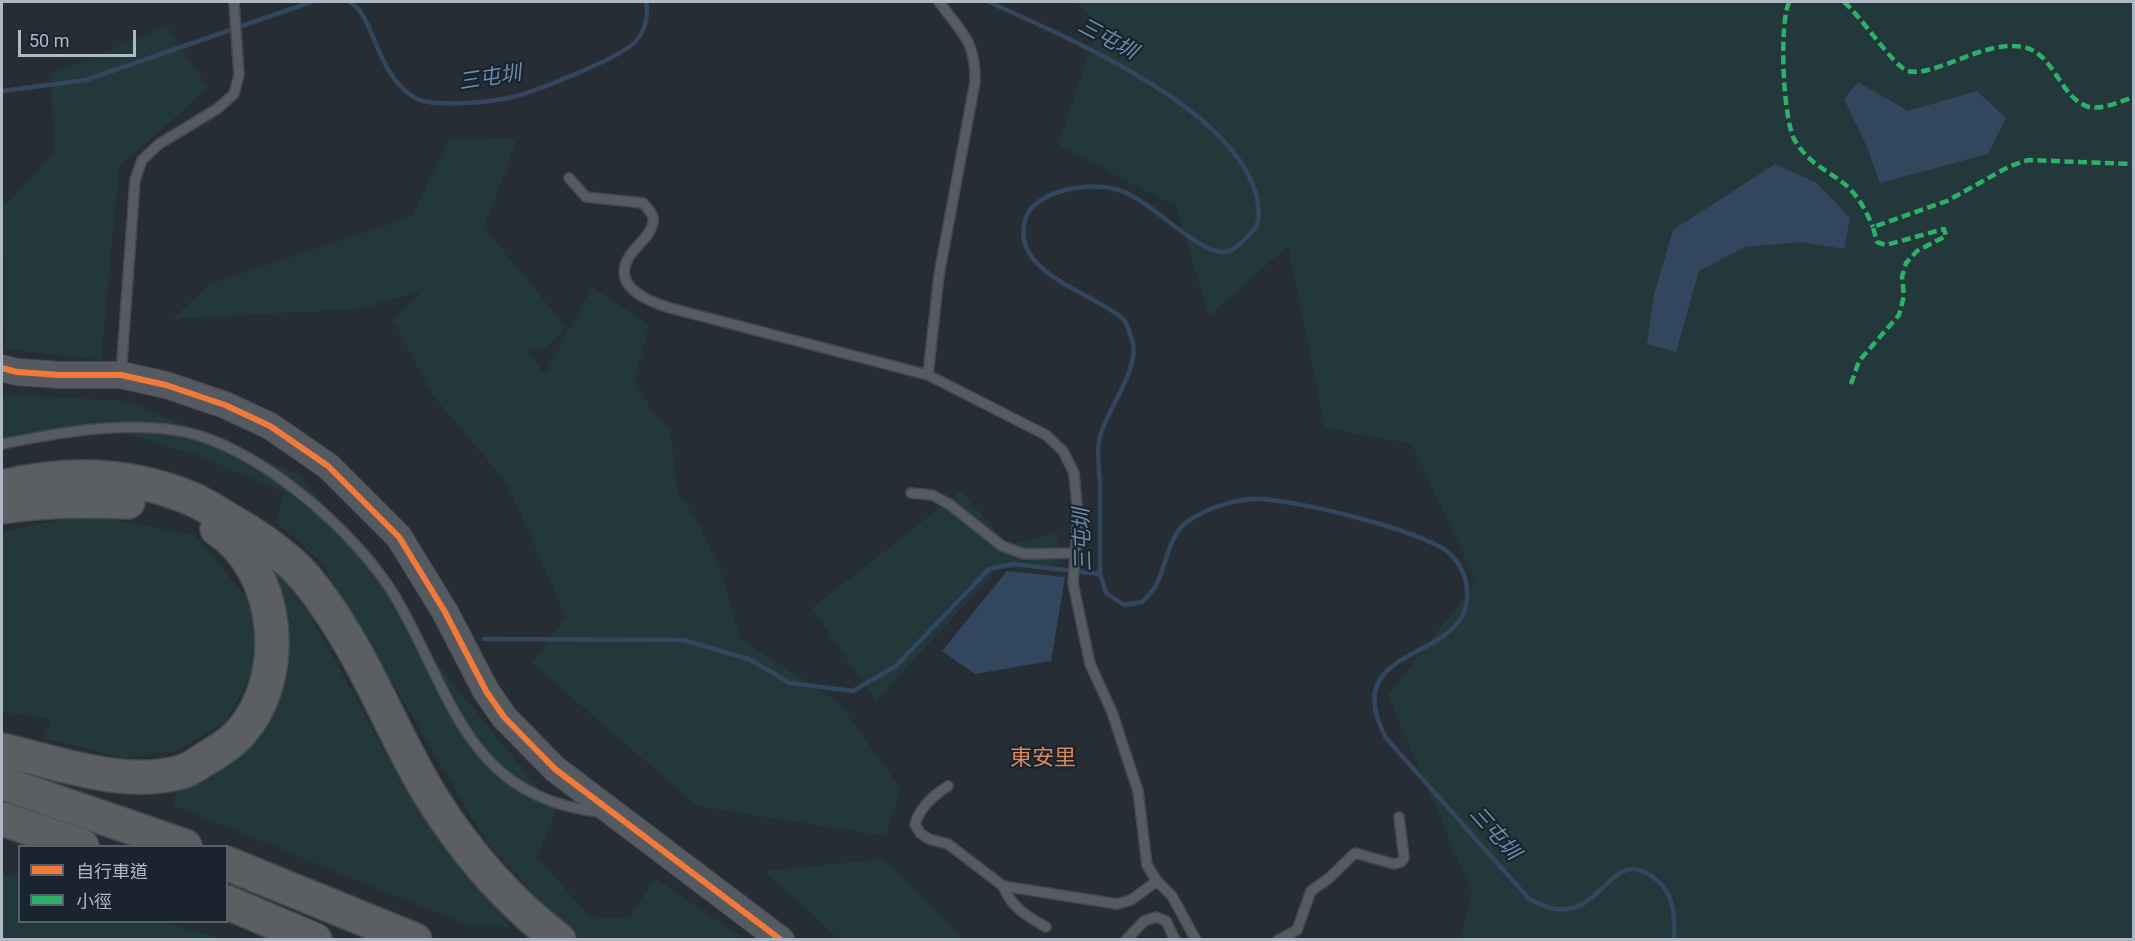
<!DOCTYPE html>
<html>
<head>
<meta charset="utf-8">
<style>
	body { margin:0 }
	#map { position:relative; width:2135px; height:941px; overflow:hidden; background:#262d34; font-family:Roboto,"Noto Sans TC",sans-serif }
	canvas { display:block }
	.frame { position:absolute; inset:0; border:3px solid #afb9c6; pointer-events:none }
	.legend { position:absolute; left:18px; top:845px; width:210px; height:78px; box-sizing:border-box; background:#19242e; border:2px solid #55606b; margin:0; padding:8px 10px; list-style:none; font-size:18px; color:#afb9c6 }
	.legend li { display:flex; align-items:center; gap:12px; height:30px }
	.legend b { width:30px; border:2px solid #55606b }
	.scale { position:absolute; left:18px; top:30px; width:118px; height:27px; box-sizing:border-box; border:3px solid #afb9c6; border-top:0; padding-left:8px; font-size:18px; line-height:21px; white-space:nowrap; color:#afb9c6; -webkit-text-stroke:4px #19242e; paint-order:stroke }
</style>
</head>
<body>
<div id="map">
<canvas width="2135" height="941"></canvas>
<div class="frame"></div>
<ul class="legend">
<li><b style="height:8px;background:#f17a3a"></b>自行車道</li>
<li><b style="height:8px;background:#2db169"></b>小徑</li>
</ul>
<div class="scale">50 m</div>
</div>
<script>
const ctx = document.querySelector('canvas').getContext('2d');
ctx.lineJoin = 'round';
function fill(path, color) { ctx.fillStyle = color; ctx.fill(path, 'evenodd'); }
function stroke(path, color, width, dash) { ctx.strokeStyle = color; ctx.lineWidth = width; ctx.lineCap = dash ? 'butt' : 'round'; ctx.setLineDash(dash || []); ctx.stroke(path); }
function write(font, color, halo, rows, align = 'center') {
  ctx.font = font + ' Roboto,"Noto Sans TC",sans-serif'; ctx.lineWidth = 4.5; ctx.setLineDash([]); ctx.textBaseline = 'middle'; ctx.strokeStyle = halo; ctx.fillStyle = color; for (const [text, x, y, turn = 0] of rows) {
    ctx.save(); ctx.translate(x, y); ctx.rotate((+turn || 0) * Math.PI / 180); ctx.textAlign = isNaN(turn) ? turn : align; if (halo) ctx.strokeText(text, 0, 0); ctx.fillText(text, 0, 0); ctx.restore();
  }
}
fill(new Path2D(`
	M 1077,2 L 2133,2 L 2133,939 L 1461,939 L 1472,893 L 1388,695 L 1476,582 L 1412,444 L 1325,428 L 1288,246 L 1209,316 L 1176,206 L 1058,146 L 1098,26 Z
	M 167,26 L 208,88 L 119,167 L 101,360 L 5,349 L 3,207 L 54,153 L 51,74 Z
	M 518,138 L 484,227 L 565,326 L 548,348 L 527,349 L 545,375 L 592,287 L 649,325 L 635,380 L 651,410 L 670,428 L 677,490 L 701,528 L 723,578 L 740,638 L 840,704 L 901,789 L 885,836 L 697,806 L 532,663 L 566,617 L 507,483 L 434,397 L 393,320 L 423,290 L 359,309 L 172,319 L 210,284 L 411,217 L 449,139 Z
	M 2,394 L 128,401 L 302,476 L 447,676 L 556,810 L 537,857 L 592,919 L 630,917 L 655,878 L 744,939 L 580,940 L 572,934 L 487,843 L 321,562 L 276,522 L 284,492 L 202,457 L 107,428 L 2,439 Z
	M 961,491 L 1008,545 L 1058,533 L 1062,564 L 998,569 L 876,701 L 812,608 Z
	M 86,514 L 195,535 L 250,602 L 261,659 L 225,722 L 177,751 L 123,758 L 45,738 L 51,719 L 2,712 L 2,532 Z
	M 263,560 L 274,565 L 311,617 L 406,790 L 511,927 L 472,927 L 173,805 L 177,790 L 269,725 L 283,679 Z
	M 883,859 L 964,939 L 839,939 L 764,871 Z
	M 2,873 L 19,878 L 20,922 L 162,922 L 222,939 L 2,939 Z`), '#23383a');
fill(new Path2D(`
	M 1858,82 L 1908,111 L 1977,91 L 2006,118 L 1988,154 L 1880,183 L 1867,147 L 1844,99 Z
	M 1775,164 L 1817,183 L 1850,218 L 1844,249 L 1802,242 L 1745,247 L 1699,271 L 1676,352 L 1647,344 L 1654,295 L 1673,230 Z
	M 1007,571 L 1065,577 L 1051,661 L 975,674 L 942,651 Z`), '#32475e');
stroke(new Path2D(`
	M 350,2 C 375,16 375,74 415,98 C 433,108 492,102 513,97 C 536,91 624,57 637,40 C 645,30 649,14 646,2
	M 989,2 C 1066,37 1228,105 1255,191 C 1258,201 1261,216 1256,227 C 1254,231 1248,236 1245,239 C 1240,245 1231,252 1223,252 C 1199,254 1149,199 1119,190 C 1101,185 1080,186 1062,191 C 1050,194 1032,203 1027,215 C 1004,271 1092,292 1122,318 C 1127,322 1129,331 1131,337 C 1144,367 1104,411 1099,441 C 1097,455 1099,470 1100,484 C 1100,514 1100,544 1100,574 L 1106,593 L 1124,605 L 1142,602 C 1147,597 1153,591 1156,585 C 1167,565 1168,535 1188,521 C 1207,509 1230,501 1252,499 C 1288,497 1420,530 1448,552 C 1456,559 1462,568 1465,578 C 1488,668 1331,635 1386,738 L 1529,899 C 1545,907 1554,912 1572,908 C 1607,900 1619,843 1660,883 C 1674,896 1675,922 1674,940
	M 2,91 L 86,80 L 311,2
	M 484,639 L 683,640 L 749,659 L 790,683 L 853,691 L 896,666 L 989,569 L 1013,564 L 1100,574`), '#32475e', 4.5);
const lane = new Path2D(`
	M 569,178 L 586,197 L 643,203 C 648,209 655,215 653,223 C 650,237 636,245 629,257 C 611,287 648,301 670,308 L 928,375 L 1046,435 L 1063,451 L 1074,473 L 1078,518 L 1073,583 L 1090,664 L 1112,712 L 1138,791 L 1147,865 L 1157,881 L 1172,896 L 1196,940
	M 121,375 L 135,180 L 142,160 L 159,144 L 217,109 L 234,94 L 239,75 L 234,2
	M 928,375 L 939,275 L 975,82 C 976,41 962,33 939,2
	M 2,444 C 57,433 116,422 173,430 C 253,440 356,531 396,598 C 452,694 467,798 600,812
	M 911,493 L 932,495 L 949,504 L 1002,546 L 1024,554 L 1076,553
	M 948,786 C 933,796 920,807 915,824 L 920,833 L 929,839 L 948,844 L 1003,886 L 1117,904 L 1131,900 L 1157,881
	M 1003,886 C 1012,908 1027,916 1046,927
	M 1126,940 L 1144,921 L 1156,917 L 1166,921 L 1175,940
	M 1278,940 L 1297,930 L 1311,891 L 1328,879 L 1355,853 L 1394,864 L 1401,862 L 1404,858 L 1399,817`);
const secondary = new Path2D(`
	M 2,368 L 17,372 L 60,375 L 121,375 L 166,385 L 225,405 L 270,426 L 328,466 L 399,537 L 445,612 L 486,691 L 504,717 L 555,769 L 781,940`);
const highway = new Path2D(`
	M 2,487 C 65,472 131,473 192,499 C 206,505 219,514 231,521 C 252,533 273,547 291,563 C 314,584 334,616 350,643 C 379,692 400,746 430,795 C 464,850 508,901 559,940
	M 2,507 C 44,500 85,500 128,502
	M 2,750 C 58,763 123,788 181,772 C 189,770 197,764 205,759 C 217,752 232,743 241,732 C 290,676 280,570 217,529
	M 2,783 L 185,846
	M 2,819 L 82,846
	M 226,863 L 415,940
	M 226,902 L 315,940`);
stroke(lane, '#44494f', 12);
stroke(secondary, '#44494f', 28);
stroke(highway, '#43494f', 36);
stroke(lane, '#565b62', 9);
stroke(secondary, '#555a60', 26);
stroke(highway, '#5b5f62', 33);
stroke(new Path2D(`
	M 1789,2 C 1779,25 1783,116 1794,139 C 1797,144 1801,150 1805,154 C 1817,168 1836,175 1849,188 C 1860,199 1867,213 1873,227
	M 1844,2 C 1861,16 1893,66 1908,71 C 1934,78 1985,39 2023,47 C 2055,53 2059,98 2089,107 C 2103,110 2121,101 2134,97
	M 1851,384 L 1859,361 L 1899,315 L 1904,296 L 1902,277 L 1906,263 L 1917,251 L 1946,236 L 1944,229 L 1886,245 L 1877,242 L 1873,227 L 1947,201 L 2010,166 L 2028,160 L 2134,164`), '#2db169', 4.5, [9, 4.5]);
stroke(new Path2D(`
	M 2,368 L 17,372 L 60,375 L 121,375 L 166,385 L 225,405 L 270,426 L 328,466 L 399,537 L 445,612 L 486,691 L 504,717 L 555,769 L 781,940`), '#f17a3a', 6);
write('italic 21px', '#6e8cab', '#19242e', [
	["三屯圳",1107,40,28],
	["三屯圳",490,79,-9],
	["三屯圳",1084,540,-92],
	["三屯圳",1494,834,48]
]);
write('22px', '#d78759', '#19242e', [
	["東安里",1043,759]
]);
</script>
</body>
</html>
